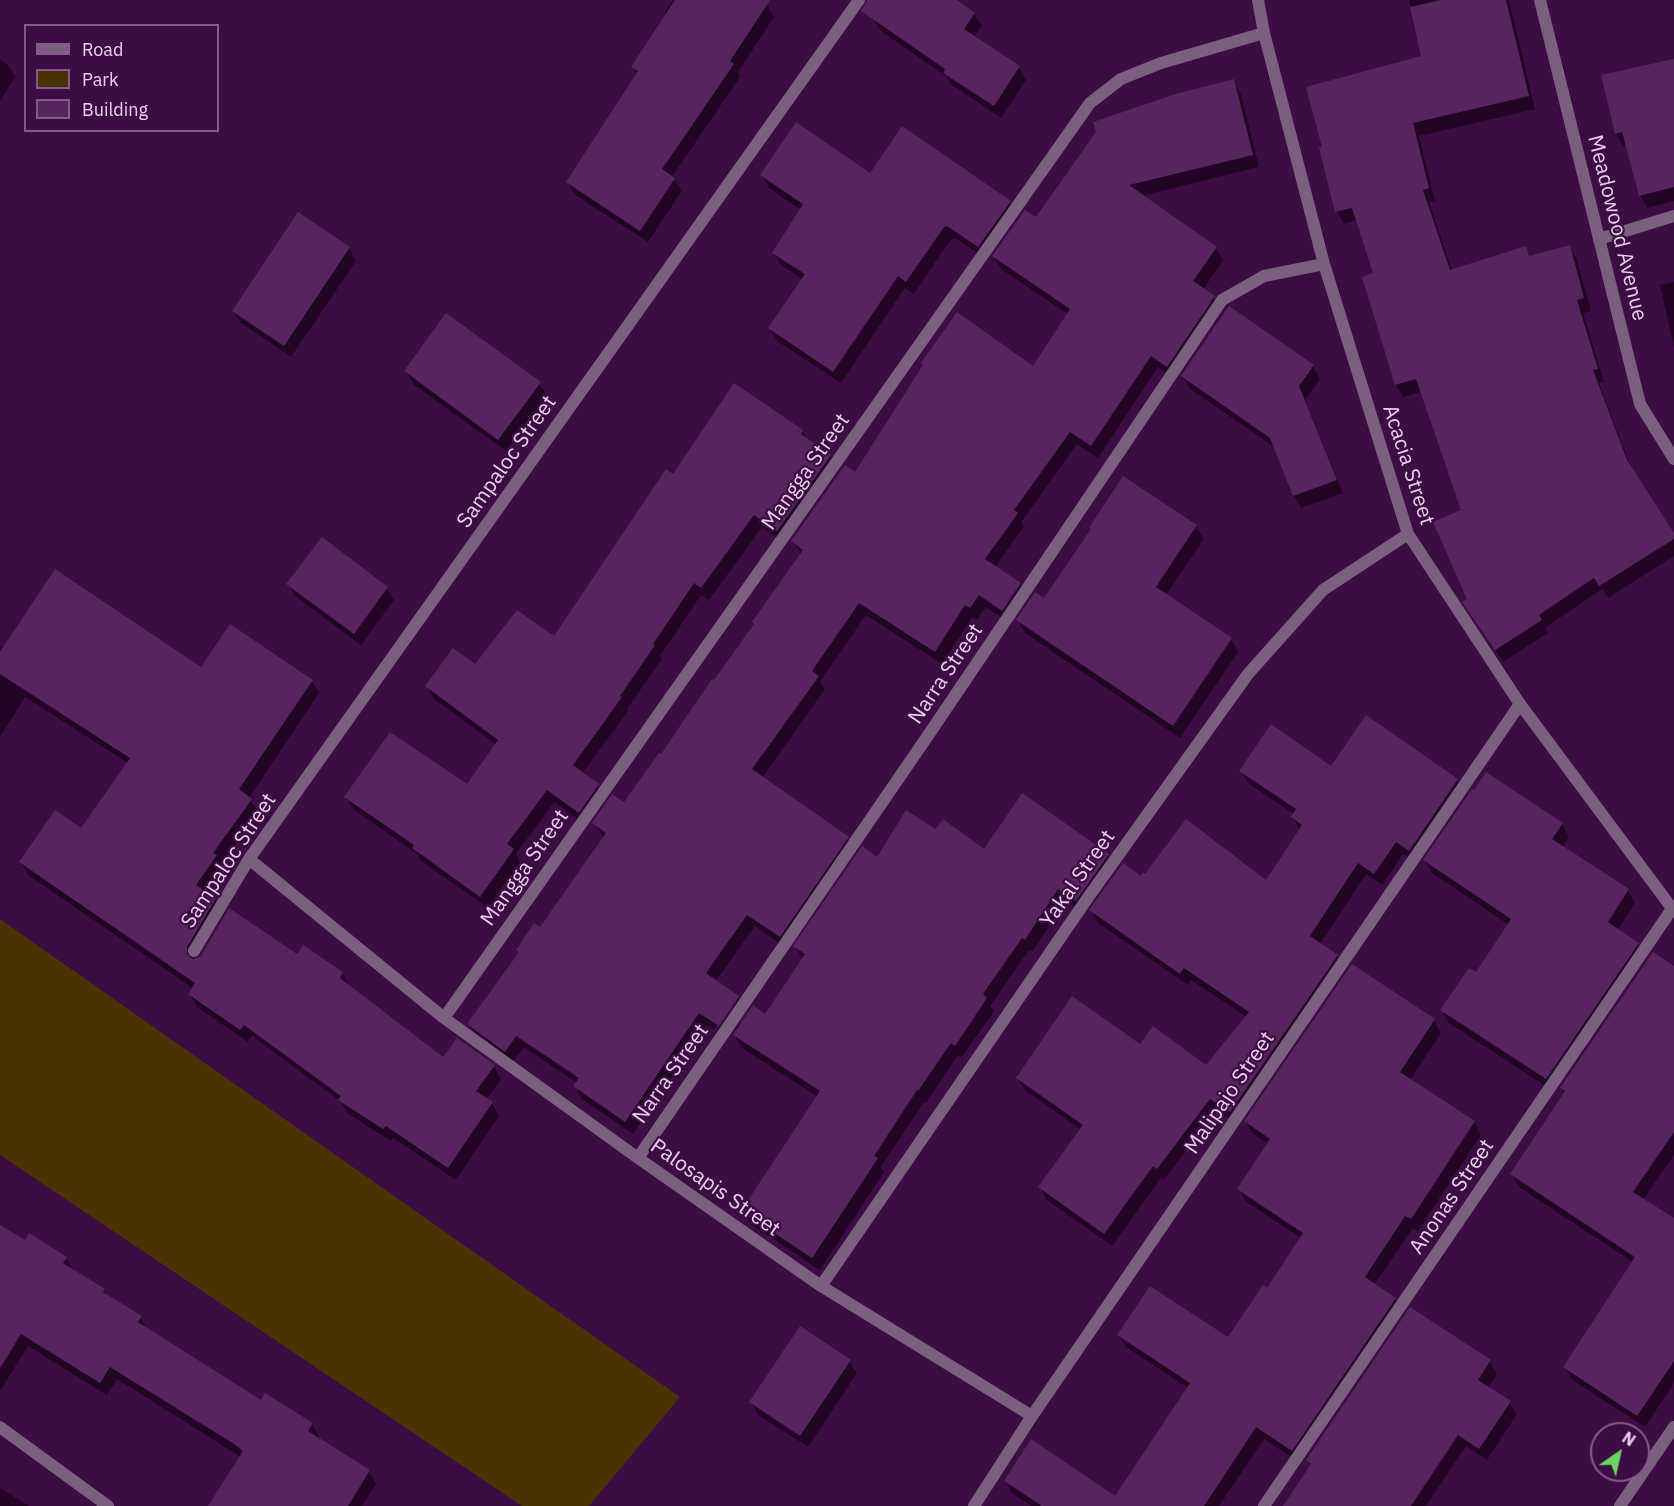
<!DOCTYPE html>
<html>
<head>
<meta charset="utf-8">
<style>
	body { margin:0 }
	#map { position:relative; width:1674px; height:1506px; overflow:hidden; background:#3e0c45; font-family:"IBM Plex Sans",sans-serif }
	canvas { display:block }
	.legend { position:absolute; left:24px; top:24px; width:195px; height:108px; box-sizing:border-box; background:#3e0c45; border:2px solid #845a8a; margin:0; padding:8px 10px; list-style:none; font-size:18px; color:#edd0f1 }
	.legend li { display:flex; align-items:center; gap:12px; height:30px }
	.legend b { width:30px; border:2px solid #845a8a }
	.north { position:absolute; left:1590px; top:1422px; width:60px; height:60px; box-sizing:border-box; background:#3e0c45; border:2px solid #845a8a; border-radius:50%; rotate:34deg; font-size:16px; font-weight:700; line-height:24px; text-align:center; color:#edd0f1 }
	.north::after { content:''; display:block; margin:auto; width:21px; height:27px; background:#6bd363; clip-path:polygon(50% 0,100% 100%,50% 72%,0 100%) }
</style>
</head>
<body>
<div id="map">
<canvas width="1674" height="1506"></canvas>
<ul class="legend">
<li><b style="height:8px;background:#79617d"></b>Road</li>
<li><b style="height:16px;background:#493300"></b>Park</li>
<li><b style="height:16px;background:#592361"></b>Building</li>
</ul>
<div class="north">N</div>
</div>
<script>
const ctx = document.querySelector('canvas').getContext('2d');
ctx.lineJoin = 'round';
function fill(path, color) { ctx.fillStyle = color; ctx.fill(path, 'evenodd'); }
function stroke(path, color, width, dash) { ctx.strokeStyle = color; ctx.lineWidth = width; ctx.lineCap = dash ? 'butt' : 'round'; ctx.setLineDash(dash || []); ctx.stroke(path); }
function write(font, color, halo, rows, align = 'center') {
  ctx.font = font + ' "IBM Plex Sans",sans-serif'; ctx.lineWidth = 4.5; ctx.setLineDash([]); ctx.textBaseline = 'middle'; ctx.strokeStyle = halo; ctx.fillStyle = color; for (const [text, x, y, turn = 0] of rows) {
    ctx.save(); ctx.translate(x, y); ctx.rotate((+turn || 0) * Math.PI / 180); ctx.textAlign = isNaN(turn) ? turn : align; if (halo) ctx.strokeText(text, 0, 0); ctx.fillText(text, 0, 0); ctx.restore();
  }
}
fill(new Path2D(`
	M 0,919 L 680,1397 L 589,1506 L 522,1506 L 0,1155 Z`), '#493300');
fill(new Path2D(`
	M 673,0 L 761,0 L 767,4 L 774,17 L 738,72 L 740,77 L 672,177 L 682,191 L 648,242 L 575,195 L 568,182 L 638,75 L 633,67 L 667,16 L 665,12 Z
	M 886,0 L 955,0 L 974,14 L 982,26 L 974,37 L 1019,67 L 1026,80 L 1001,118 L 952,85 L 947,77 L 881,31 L 873,18 Z
	M 1409,0 L 1509,0 L 1535,109 L 1419,136 L 1435,201 L 1429,202 L 1452,271 L 1525,248 L 1530,257 L 1570,247 L 1577,260 L 1591,311 L 1583,313 L 1604,382 L 1599,383 L 1632,471 L 1674,536 L 1674,556 L 1608,598 L 1602,589 L 1545,628 L 1548,633 L 1503,662 L 1472,615 L 1469,599 L 1462,511 L 1422,392 L 1403,397 L 1396,385 L 1364,278 L 1375,274 L 1357,220 L 1344,224 L 1337,211 L 1423,57 Z
	M 0,60 L 7,64 L 15,77 L 0,101 Z
	M 1674,60 L 1674,201 L 1647,208 L 1640,195 L 1627,145 L 1623,146 L 1616,133 Z
	M 1233,81 L 1241,94 L 1259,167 L 1142,196 L 1216,248 L 1223,260 L 1203,290 L 1214,297 L 1221,310 L 1174,379 L 1158,367 L 1098,458 L 1077,444 L 1021,522 L 1024,527 L 995,567 L 1020,584 L 1027,596 L 1010,623 L 986,607 L 977,620 L 972,617 L 942,664 L 866,615 L 820,682 L 825,689 L 762,778 L 847,838 L 855,850 L 787,949 L 755,926 L 716,981 L 738,997 L 745,1010 L 726,1038 L 717,1031 L 738,1000 L 735,1000 L 714,1030 L 707,1025 L 633,1134 L 582,1099 L 575,1086 L 577,1083 L 524,1047 L 512,1063 L 476,1037 L 469,1024 L 520,954 L 517,950 L 540,929 L 604,838 L 594,823 L 624,804 L 755,625 L 802,555 L 793,541 L 855,474 L 1034,368 L 1069,315 L 1001,269 L 994,257 L 1036,219 Z
	M 762,175 L 871,175 L 1010,202 L 1017,214 L 986,259 L 955,238 L 951,239 L 914,294 L 905,288 L 841,383 L 777,341 L 770,328 L 803,280 L 781,265 L 774,253 L 801,210 L 769,188 Z
	M 349,248 L 356,261 L 291,357 L 241,323 L 233,311 Z
	M 1674,282 L 1674,347 L 1660,285 Z
	M 1313,366 L 1320,379 L 1305,400 L 1343,493 L 1301,508 L 1294,496 L 1276,448 L 1190,389 L 1182,376 Z
	M 406,371 L 539,383 L 547,396 L 506,451 L 413,384 Z
	M 802,431 L 806,439 L 830,456 L 838,469 L 785,543 L 762,527 L 709,600 L 701,595 L 660,656 L 662,659 L 627,709 L 628,711 L 582,774 L 598,785 L 605,798 L 586,825 L 554,802 L 516,854 L 520,862 L 488,908 L 421,861 L 417,854 L 353,809 L 346,797 L 468,786 L 497,745 L 434,699 L 427,686 L 475,666 L 554,638 L 673,476 Z
	M 1124,478 L 1196,527 L 1204,539 L 1166,595 L 1231,639 L 1238,652 L 1180,738 L 1025,633 L 1018,620 L 1045,600 L 1092,530 Z
	M 288,584 L 387,588 L 394,600 L 361,645 L 296,597 Z
	M 0,646 L 4,648 L 312,681 L 319,693 L 249,798 L 258,812 L 221,865 L 223,869 L 206,893 L 215,899 L 222,912 L 193,961 L 297,956 L 303,947 L 342,973 L 350,986 L 444,1059 L 494,1066 L 501,1079 L 486,1100 L 492,1103 L 499,1116 L 456,1180 L 393,1138 L 391,1141 L 347,1113 L 340,1101 L 252,1036 L 248,1042 L 197,1007 L 190,994 L 194,989 L 28,875 L 21,862 L 81,830 L 128,763 L 25,697 L 0,737 Z
	M 1367,718 L 1457,781 L 1464,793 L 1417,863 L 1403,854 L 1382,885 L 1366,874 L 1320,944 L 1337,956 L 1344,968 L 1238,1124 L 1217,1110 L 1164,1180 L 1161,1178 L 1112,1246 L 1047,1200 L 1040,1187 L 1081,1130 L 1025,1090 L 1017,1078 L 1140,1046 L 1206,1067 L 1247,1017 L 1191,980 L 1188,985 L 1098,923 L 1091,910 L 1142,878 L 1267,882 L 1300,830 L 1293,818 L 1295,815 L 1249,784 L 1241,771 L 1332,768 Z
	M 1562,824 L 1569,837 L 1563,847 L 1628,890 L 1635,903 L 1617,931 L 1638,944 L 1645,957 L 1553,1091 L 1449,1023 L 1442,1010 L 1476,974 L 1509,925 L 1432,873 L 1425,860 Z
	M 936,831 L 985,851 L 1108,855 L 1115,867 L 1083,913 L 1066,900 L 1032,952 L 1029,950 L 990,1006 L 994,1011 L 962,1057 L 958,1055 L 926,1103 L 924,1102 L 881,1167 L 884,1172 L 820,1270 L 750,1224 L 742,1211 L 818,1097 L 742,1048 L 734,1035 L 766,1016 L 803,960 L 795,946 L 877,859 Z
	M 1674,968 L 1674,1155 L 1643,1200 L 1674,1220 L 1674,1383 L 1645,1427 L 1572,1380 L 1565,1367 L 1634,1263 L 1519,1187 L 1512,1174 L 1565,1094 L 1561,1088 Z
	M 1434,1020 L 1441,1033 L 1410,1080 L 1474,1122 L 1481,1135 L 1418,1231 L 1413,1228 L 1374,1285 L 1395,1299 L 1402,1312 L 1299,1462 L 1264,1439 L 1219,1506 L 1031,1506 L 1013,1494 L 1005,1481 L 1116,1498 L 1188,1388 L 1126,1347 L 1119,1335 L 1228,1339 L 1267,1290 L 1301,1238 L 1246,1202 L 1239,1189 L 1268,1144 L 1253,1134 L 1246,1122 Z
	M 0,1227 L 25,1242 L 66,1258 L 74,1271 L 104,1290 L 107,1296 L 140,1317 L 147,1329 L 262,1402 L 312,1424 L 319,1437 L 318,1439 L 369,1471 L 376,1484 L 362,1506 L 210,1506 L 241,1457 L 117,1379 L 107,1395 L 28,1346 L 0,1391 Z
	M 849,1361 L 857,1373 L 808,1447 L 758,1415 L 751,1402 Z
	M 1489,1361 L 1497,1374 L 1488,1388 L 1509,1402 L 1517,1414 L 1487,1460 L 1466,1446 L 1426,1506 L 1285,1506 L 1311,1466 L 1307,1460 Z
	M 0,1488 L 29,1506 L 0,1506 Z`), '#0007');
fill(new Path2D(`
	M 675,0 L 770,0 L 730,61 L 734,64 L 662,169 L 675,178 L 640,231 L 566,182 L 638,71 L 631,67 Z
	M 867,0 L 957,0 L 975,13 L 964,29 L 1020,66 L 994,106 L 943,73 L 945,69 L 861,11 Z
	M 1441,0 L 1506,0 L 1529,96 L 1413,123 L 1429,188 L 1423,190 L 1450,270 L 1526,246 L 1529,256 L 1570,245 L 1584,298 L 1577,300 L 1598,369 L 1593,370 L 1627,460 L 1674,533 L 1674,539 L 1599,586 L 1594,578 L 1539,615 L 1542,620 L 1495,650 L 1462,602 L 1467,599 L 1433,522 L 1461,510 L 1416,379 L 1395,385 L 1362,277 L 1373,273 L 1352,208 L 1335,212 L 1319,147 L 1322,147 L 1306,87 L 1421,56 L 1410,7 Z
	M 1674,59 L 1674,187 L 1639,196 L 1622,132 L 1615,134 L 1601,75 Z
	M 1234,79 L 1253,155 L 1129,185 L 1217,247 L 1193,281 L 1215,296 L 1167,367 L 1151,356 L 1091,446 L 1070,432 L 1014,510 L 1018,513 L 985,559 L 1021,583 L 1002,611 L 979,595 L 970,608 L 965,605 L 935,652 L 859,603 L 812,671 L 819,676 L 752,769 L 849,837 L 780,937 L 747,915 L 706,973 L 739,996 L 719,1026 L 699,1013 L 625,1122 L 573,1086 L 579,1078 L 516,1036 L 505,1052 L 467,1024 L 519,952 L 516,950 L 534,923 L 540,927 L 606,833 L 592,823 L 612,794 L 624,802 L 659,753 L 661,754 L 712,679 L 714,680 L 754,624 L 752,622 L 803,550 L 791,541 L 845,465 L 855,472 L 923,365 L 921,363 L 957,312 L 1033,366 L 1070,309 L 992,256 L 1025,210 L 1036,217 L 1096,132 L 1093,122 L 1179,93 Z
	M 796,122 L 870,173 L 902,126 L 1011,201 L 978,247 L 947,226 L 944,227 L 906,282 L 898,276 L 833,372 L 768,328 L 805,274 L 772,253 L 803,204 L 760,175 Z
	M 298,212 L 350,247 L 284,346 L 232,311 Z
	M 1229,306 L 1314,365 L 1299,386 L 1337,480 L 1293,496 L 1270,438 L 1181,376 Z
	M 446,313 L 541,382 L 498,440 L 404,371 Z
	M 734,383 L 803,430 L 801,434 L 831,455 L 777,531 L 754,515 L 701,588 L 694,583 L 653,644 L 655,645 L 620,696 L 622,697 L 573,765 L 599,784 L 579,813 L 547,790 L 507,844 L 514,849 L 480,897 L 412,848 L 414,845 L 344,797 L 390,732 L 467,784 L 498,740 L 425,686 L 453,648 L 475,664 L 517,610 L 554,636 L 666,469 L 673,474 Z
	M 1123,476 L 1197,525 L 1156,587 L 1232,638 L 1173,726 L 1016,620 L 1035,592 L 1044,598 L 1091,529 L 1089,528 Z
	M 322,537 L 388,587 L 354,634 L 286,584 Z
	M 55,569 L 201,667 L 230,624 L 313,680 L 239,789 L 252,799 L 213,853 L 217,855 L 196,885 L 216,898 L 187,947 L 187,954 L 193,959 L 201,956 L 229,908 L 297,954 L 303,945 L 343,972 L 340,978 L 443,1057 L 457,1038 L 495,1065 L 476,1091 L 493,1102 L 448,1168 L 386,1126 L 383,1129 L 338,1100 L 341,1096 L 244,1025 L 240,1030 L 188,994 L 195,983 L 19,862 L 55,810 L 81,828 L 130,758 L 0,674 L 0,652 Z
	M 1366,715 L 1458,779 L 1409,851 L 1396,842 L 1374,874 L 1358,863 L 1310,936 L 1338,955 L 1230,1112 L 1210,1099 L 1157,1169 L 1153,1166 L 1104,1234 L 1038,1187 L 1083,1125 L 1016,1078 L 1072,996 L 1140,1044 L 1153,1026 L 1206,1065 L 1249,1012 L 1184,968 L 1180,974 L 1089,910 L 1123,863 L 1141,876 L 1143,872 L 1145,874 L 1186,819 L 1266,880 L 1302,825 L 1291,817 L 1296,809 L 1239,771 L 1271,724 L 1331,766 Z
	M 1486,772 L 1563,823 L 1552,839 L 1629,889 L 1608,922 L 1639,943 L 1546,1079 L 1440,1010 L 1469,968 L 1476,972 L 1511,919 L 1423,860 L 1472,789 L 1474,790 Z
	M 1022,793 L 1109,854 L 1076,901 L 1058,889 L 1025,940 L 1022,938 L 983,994 L 987,998 L 955,1046 L 951,1043 L 918,1091 L 917,1090 L 874,1156 L 878,1158 L 812,1258 L 741,1211 L 820,1091 L 733,1035 L 753,1005 L 765,1014 L 805,954 L 793,946 L 862,846 L 877,857 L 906,810 L 935,829 L 943,819 L 984,849 Z
	M 1653,952 L 1674,966 L 1674,1132 L 1633,1192 L 1674,1218 L 1674,1361 L 1637,1416 L 1563,1367 L 1635,1257 L 1510,1174 L 1565,1091 L 1560,1088 Z
	M 1352,964 L 1435,1019 L 1400,1072 L 1475,1121 L 1411,1219 L 1405,1216 L 1365,1277 L 1396,1298 L 1292,1451 L 1256,1427 L 1204,1506 L 1042,1506 L 1004,1481 L 1031,1439 L 1115,1496 L 1190,1383 L 1117,1335 L 1150,1286 L 1228,1337 L 1263,1285 L 1267,1288 L 1303,1233 L 1237,1189 L 1270,1139 L 1244,1121 Z
	M 0,1225 L 25,1240 L 29,1233 L 67,1257 L 63,1263 L 105,1289 L 103,1292 L 142,1316 L 138,1322 L 261,1400 L 265,1393 L 313,1423 L 308,1431 L 370,1470 L 348,1506 L 208,1506 L 243,1451 L 234,1444 L 110,1367 L 100,1383 L 21,1334 L 0,1368 Z
	M 1410,1307 L 1491,1360 L 1478,1380 L 1511,1401 L 1479,1449 L 1458,1435 L 1411,1506 L 1283,1506 L 1311,1464 L 1306,1460 Z
	M 800,1326 L 851,1360 L 800,1436 L 749,1402 Z`), '#592361');
stroke(new Path2D(`
	M 1599,239 L 1674,216`), '#79617d', 12);
stroke(new Path2D(`
	M 1258,0 L 1264,33 L 1324,264 L 1408,534 L 1520,704 L 1674,911
	M 1540,0 L 1640,404 L 1674,459
	M 249,859 L 444,1018 L 638,1158 L 821,1286 L 1032,1416
	M 194,951 L 249,859 L 859,0
	M 444,1018 L 1090,103 L 1121,79 L 1161,63 L 1264,33
	M 638,1158 L 927,737 L 1222,300 L 1264,276 L 1324,264
	M 821,1286 L 1089,896 L 1248,674 L 1323,590 L 1408,534
	M 0,1427 L 108,1506
	M 974,1506 L 1032,1416 L 1520,704
	M 1264,1506 L 1672,909
	M 1620,1506 L 1674,1427`), '#79617d', 12);
write('21px', '#edd0f1', '#3e0c45', [
	["Meadowood Avenue",1617,228,76],
	["Sampaloc Street",507,462,-55],
	["Acacia Street",1408,465,72],
	["Mangga Street",806,472,-55],
	["Narra Street",946,674,-56],
	["Sampaloc Street",229,861,-57],
	["Mangga Street",525,868,-55],
	["Yakal Street",1078,879,-55],
	["Narra Street",671,1074,-55],
	["Malipajo Street",1230,1093,-56],
	["Palosapis Street",715,1188,35],
	["Anonas Street",1452,1197,-56]
]);
</script>
</body>
</html>
